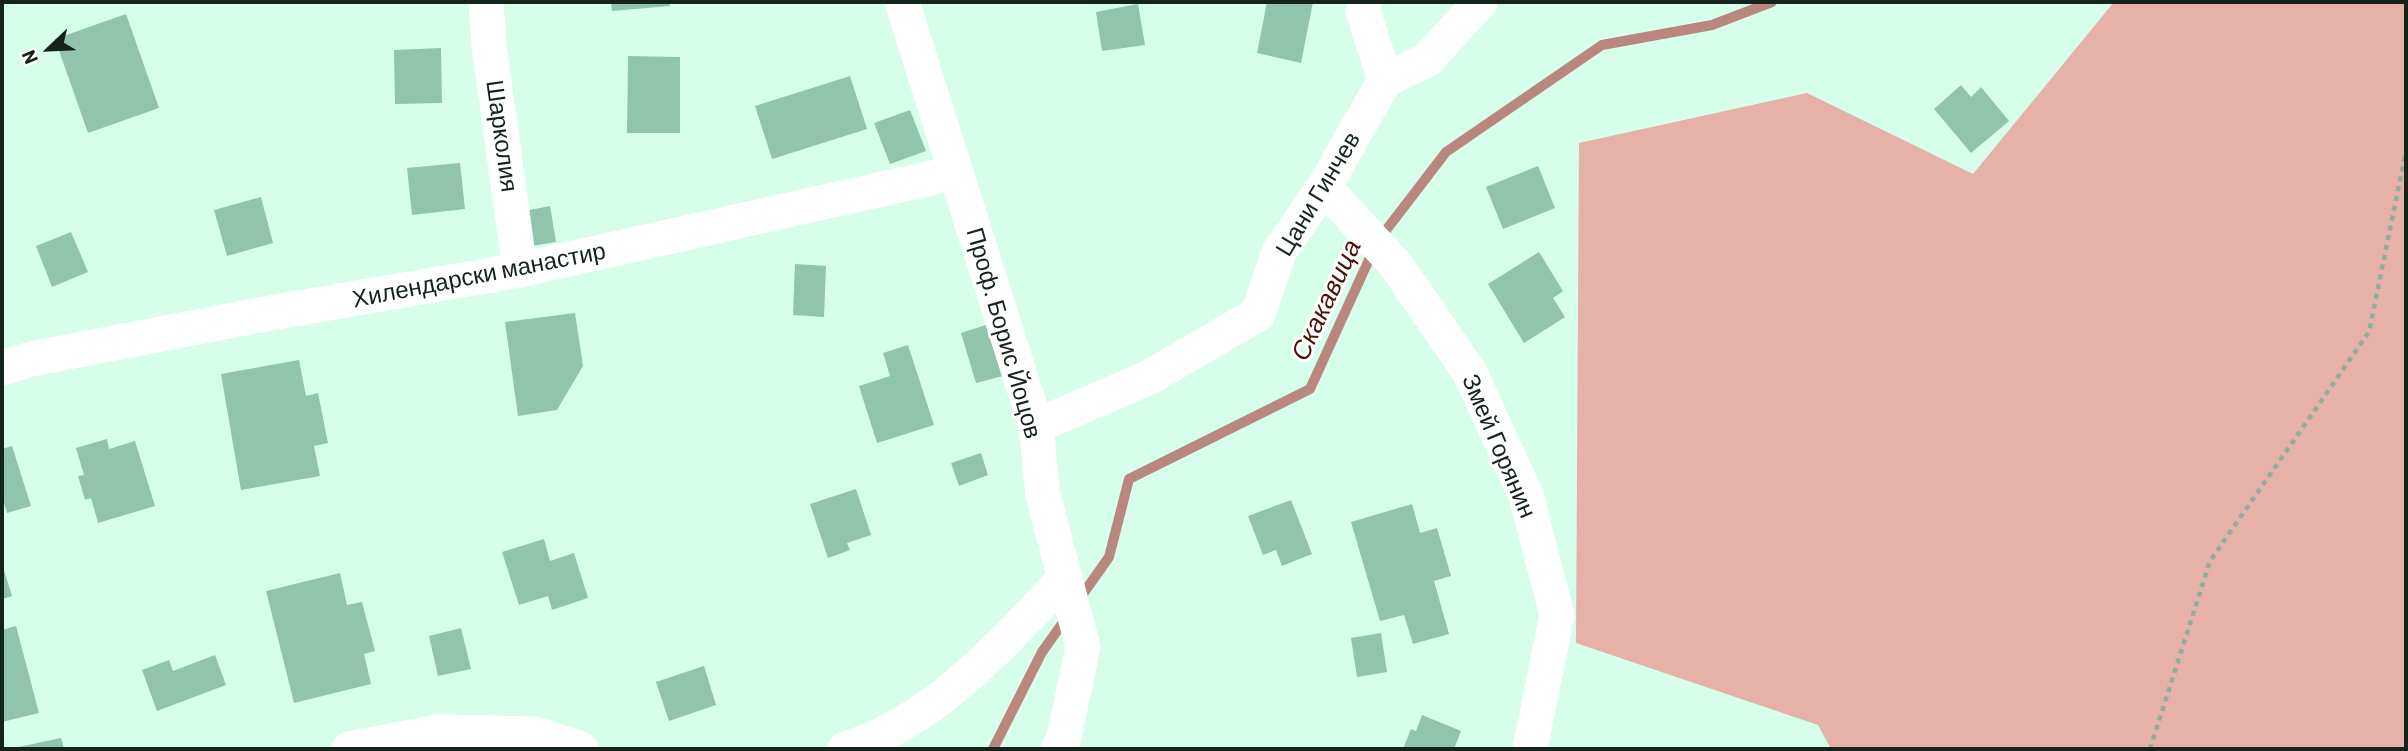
<!DOCTYPE html>
<html>
<head>
<meta charset="utf-8">
<style>
	body { margin:0 }
	#map { position:relative; width:2408px; height:751px; overflow:hidden; background:#d7fdeb; font-family:Barlow,sans-serif }
	canvas { display:block }
	.frame { position:absolute; inset:0; border:4px solid #15231d; pointer-events:none }
	.north { position:absolute; left:14px; top:14px; width:70px; height:70px; -webkit-text-stroke:5px #fff; paint-order:stroke; rotate:247deg; font-size:19px; font-weight:700; line-height:28px; text-align:center; color:#15231d }
	.north::after { content:''; display:block; margin:auto; width:24px; height:32px; background:#15231d; clip-path:polygon(50% 0,100% 100%,50% 72%,0 100%) }
</style>
</head>
<body>
<div id="map">
<canvas width="2408" height="751"></canvas>
<div class="frame"></div>
<div class="north">N</div>
</div>
<script>
const ctx = document.querySelector('canvas').getContext('2d');
ctx.lineJoin = 'round';
function fill(path, color) { ctx.fillStyle = color; ctx.fill(path, 'evenodd'); }
function stroke(path, color, width, dash) { ctx.strokeStyle = color; ctx.lineWidth = width; ctx.lineCap = dash ? 'butt' : 'round'; ctx.setLineDash(dash || []); ctx.stroke(path); }
function write(font, color, halo, rows, align = 'center') {
  ctx.font = font + ' Barlow,sans-serif'; ctx.lineWidth = 6; ctx.setLineDash([]); ctx.textBaseline = 'middle'; ctx.strokeStyle = halo; ctx.fillStyle = color; for (const [text, x, y, turn = 0] of rows) {
    ctx.save(); ctx.translate(x, y); ctx.rotate((+turn || 0) * Math.PI / 180); ctx.textAlign = isNaN(turn) ? turn : align; if (halo) ctx.strokeText(text, 0, 0); ctx.fillText(text, 0, 0); ctx.restore();
  }
}
fill(new Path2D(`
	M 2114,2 L 2406,2 L 2406,749 L 1831,749 L 1818,725 L 1576,643 L 1579,143 L 1807,93 L 1973,174 Z`), '#e6b1a6');
stroke(new Path2D(`
	M 1078,601 L 1109,557 L 1129,479 L 1310,389 L 1377,242 L 1446,152 L 1602,45 L 1712,25 L 1772,2
	M 993,749 L 1042,652 L 1067,617`), '#b9877d', 10);
fill(new Path2D(`
	M 611,2 L 669,2 L 670,6 L 612,11 Z
	M 1267,2 L 1313,2 L 1301,63 L 1257,53 Z
	M 1138,4 L 1145,45 L 1102,51 L 1096,12 Z
	M 126,14 L 159,108 L 88,133 L 55,39 Z
	M 441,48 L 442,103 L 395,104 L 394,50 Z
	M 628,56 L 680,57 L 680,133 L 627,133 Z
	M 850,76 L 867,129 L 772,159 L 755,106 Z
	M 1961,85 L 1971,97 L 1981,87 L 2009,121 L 1971,153 L 1934,109 Z
	M 910,110 L 926,151 L 890,164 L 874,123 Z
	M 460,163 L 465,209 L 412,215 L 407,168 Z
	M 1538,166 L 1555,208 L 1503,229 L 1486,187 Z
	M 261,197 L 273,243 L 227,256 L 214,210 Z
	M 550,206 L 556,242 L 531,246 L 525,211 Z
	M 71,232 L 88,272 L 52,287 L 36,246 Z
	M 1539,252 L 1563,291 L 1553,298 L 1565,317 L 1524,343 L 1488,284 Z
	M 795,264 L 826,266 L 824,317 L 793,315 Z
	M 575,313 L 583,366 L 557,410 L 518,416 L 505,322 Z
	M 989,324 L 1003,376 L 976,383 L 961,333 Z
	M 908,345 L 934,425 L 877,443 L 859,386 L 890,376 L 883,353 Z
	M 299,360 L 306,396 L 318,393 L 328,443 L 314,446 L 320,476 L 241,490 L 221,374 Z
	M 107,439 L 109,449 L 135,441 L 155,506 L 98,523 L 91,498 L 85,500 L 78,476 L 84,475 L 76,448 Z
	M 12,446 L 31,506 L 7,513 L 2,496 L 2,449 Z
	M 981,453 L 988,475 L 959,486 L 951,463 Z
	M 856,489 L 871,535 L 847,543 L 850,550 L 828,558 L 810,504 Z
	M 1291,500 L 1312,554 L 1282,566 L 1276,550 L 1263,555 L 1248,516 Z
	M 1412,504 L 1420,533 L 1437,528 L 1451,576 L 1434,581 L 1449,634 L 1413,644 L 1404,615 L 1380,621 L 1351,522 Z
	M 544,539 L 550,561 L 574,553 L 588,598 L 552,610 L 548,596 L 519,605 L 502,552 Z
	M 2,564 L 12,596 L 2,599 Z
	M 340,573 L 347,605 L 362,602 L 375,651 L 364,654 L 371,684 L 294,703 L 266,591 Z
	M 16,626 L 39,713 L 2,722 L 2,630 Z
	M 461,628 L 471,669 L 438,676 L 429,636 Z
	M 1381,633 L 1387,672 L 1357,677 L 1351,638 Z
	M 215,655 L 226,685 L 157,711 L 142,670 L 169,660 L 173,671 Z
	M 704,666 L 716,705 L 669,721 L 656,682 Z
	M 1422,715 L 1461,731 L 1454,749 L 1403,749 L 1411,729 L 1416,731 Z
	M 61,738 L 64,749 L 14,749 L 14,748 Z`), '#90c4ac');
stroke(new Path2D(`
	M 2150,749 L 2210,561 L 2369,332 L 2406,151`), '#90ad9f', 4.5, [5, 5]);
stroke(new Path2D(`
	M 486,2 L 489,46 L 520,270
	M 902,2 L 1036,426 L 1043,495 L 1083,647 L 1063,742 L 1058,749
	M 1364,2 L 1363,11 L 1385,80
	M 1324,187 L 1396,265 L 1470,373 L 1526,495 L 1557,615 L 1530,749
	M 2,368 L 31,359 L 265,314 L 520,270 L 954,173
	M 1036,426 L 1148,378 L 1258,314 L 1280,250 L 1324,187 L 1385,80 L 1427,60 L 1480,2
	M 349,749 L 438,732 L 535,734 L 581,749
	M 845,749 C 933,723 1001,645 1063,580`), '#fff', 35);
write('24px', '#15231d', '#fff', [
	["Шарколия",502,136,82],
	["Цани Гинчев",1318,194,-59],
	["Хилендарски манастир",479,275,-11],
	["Проф. Борис Йоцов",1004,333,74],
	["Змей Горянин",1499,446,67]
]);
write('italic 26px', '#4e1006', '#fff', [
	["Скакавица",1326,300,-65]
]);
</script>
</body>
</html>
